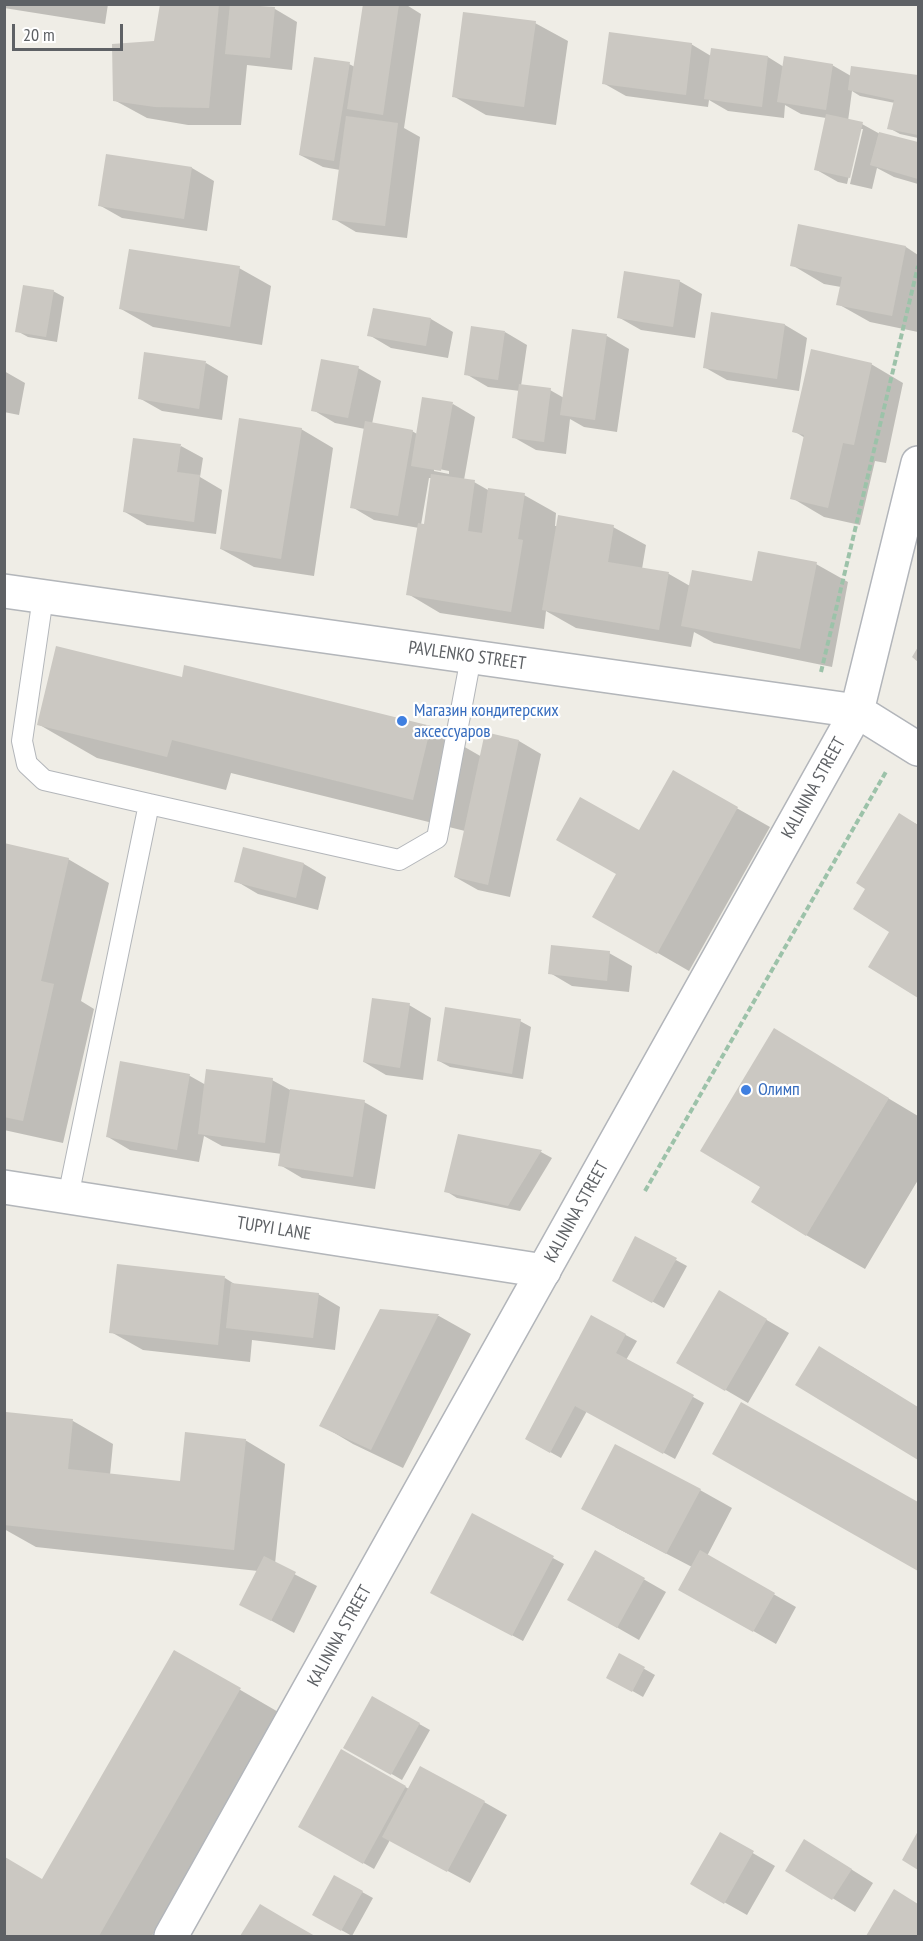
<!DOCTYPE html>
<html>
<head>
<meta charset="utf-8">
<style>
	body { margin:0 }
	#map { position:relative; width:923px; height:1941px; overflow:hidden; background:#efede6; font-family:"PT Sans Narrow",sans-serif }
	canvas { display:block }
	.frame { position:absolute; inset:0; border:6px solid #5e6165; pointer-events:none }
	.scale { position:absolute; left:12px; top:24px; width:111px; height:27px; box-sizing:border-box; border:3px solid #5e6165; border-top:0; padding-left:8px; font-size:18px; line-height:21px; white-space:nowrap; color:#5e6165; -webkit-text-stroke:4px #fff; paint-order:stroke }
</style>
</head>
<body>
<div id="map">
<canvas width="923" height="1941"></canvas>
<div class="frame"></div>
<div class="scale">20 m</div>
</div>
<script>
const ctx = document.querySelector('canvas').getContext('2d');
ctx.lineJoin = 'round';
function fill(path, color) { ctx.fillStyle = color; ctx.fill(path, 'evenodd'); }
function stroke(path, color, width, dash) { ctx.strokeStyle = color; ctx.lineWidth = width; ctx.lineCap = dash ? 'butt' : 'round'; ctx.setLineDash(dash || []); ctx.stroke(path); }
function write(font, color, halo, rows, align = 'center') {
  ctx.font = font + ' "PT Sans Narrow",sans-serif'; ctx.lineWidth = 4.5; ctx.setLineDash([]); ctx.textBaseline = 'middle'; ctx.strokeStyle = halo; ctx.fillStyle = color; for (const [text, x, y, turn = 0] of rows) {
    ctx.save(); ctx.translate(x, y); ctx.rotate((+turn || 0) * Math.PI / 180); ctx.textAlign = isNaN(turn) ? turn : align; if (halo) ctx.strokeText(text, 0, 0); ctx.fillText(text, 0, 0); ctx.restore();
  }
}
fill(new Path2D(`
	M 4,4 L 108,4 L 105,24 L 4,8 Z
	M 161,4 L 252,4 L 252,7 L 275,9 L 297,22 L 292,70 L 247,65 L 241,125 L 188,125 L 147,118 L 114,100 L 156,42 Z
	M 364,4 L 405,4 L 421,14 L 404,128 L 420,137 L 407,238 L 356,232 L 334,219 L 340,170 L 323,167 L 300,155 L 349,64 L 355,67 Z
	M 535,23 L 568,41 L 556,125 L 486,115 L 453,96 Z
	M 691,44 L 711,56 L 768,57 L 784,67 L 832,65 L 851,76 L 852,68 L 918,76 L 918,138 L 900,134 L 889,128 L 895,103 L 860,96 L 852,91 L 848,121 L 862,124 L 880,134 L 918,144 L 918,184 L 894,177 L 877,168 L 872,189 L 850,184 L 863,129 L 860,129 L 847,184 L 838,182 L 815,169 L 826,118 L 801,114 L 785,105 L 784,118 L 728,111 L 709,100 L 708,107 L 626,96 L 603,83 Z
	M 107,156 L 192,168 L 214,181 L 207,231 L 122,218 L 99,205 Z
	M 906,247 L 918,255 L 918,332 L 870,322 L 838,304 L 841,287 L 824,284 L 792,265 Z
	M 239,268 L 271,286 L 262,345 L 153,327 L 121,309 Z
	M 679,281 L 702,294 L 695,338 L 641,330 L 618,317 Z
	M 53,291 L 64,297 L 57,342 L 28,337 L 17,331 Z
	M 713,314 L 785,325 L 807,338 L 799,391 L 727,380 L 704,367 Z
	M 431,319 L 453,332 L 448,358 L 391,348 L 369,335 Z
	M 573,331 L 607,336 L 629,349 L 617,432 L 584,427 L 570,419 L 566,454 L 536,450 L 513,437 L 520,391 L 488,387 L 466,374 L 505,332 L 527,345 L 521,386 L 550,390 L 564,398 Z
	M 206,363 L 228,376 L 222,420 L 162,411 L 139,398 Z
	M 871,364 L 903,383 L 886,463 L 875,461 L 860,525 L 824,517 L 792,498 L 805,438 L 794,431 Z
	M 358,368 L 381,381 L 372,424 L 412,431 L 417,434 L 453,404 L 475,417 L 464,480 L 474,482 L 488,490 L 524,495 L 556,513 L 555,526 L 613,527 L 646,545 L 642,569 L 669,574 L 690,586 L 753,583 L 816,564 L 848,582 L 832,667 L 714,643 L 694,632 L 691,647 L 576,628 L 546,611 L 544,629 L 440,613 L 408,594 L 419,528 L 374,520 L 352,507 L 365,429 L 335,423 L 313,410 ZM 434,468 L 449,471 L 449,474 L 434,471 ZM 429,478 L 432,478 L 425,526 L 421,525 Z
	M 4,371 L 25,383 L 19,415 L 4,412 Z
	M 301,429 L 333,448 L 314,576 L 254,567 L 221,549 Z
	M 181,446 L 203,458 L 200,477 L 222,490 L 216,534 L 147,525 L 125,512 Z
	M 183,679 L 430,727 L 482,757 L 519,741 L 541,754 L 510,897 L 478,890 L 455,877 L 465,831 L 231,773 L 226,790 L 97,758 L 38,724 Z
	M 673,772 L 770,827 L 689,971 L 594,916 Z
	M 900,815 L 918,825 L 918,996 L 870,966 L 891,932 L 868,888 Z
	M 4,844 L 68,859 L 109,883 L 81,1001 L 94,1009 L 63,1143 L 4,1130 Z
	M 244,849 L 304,864 L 326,877 L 318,910 L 258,894 L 236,881 Z
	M 609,953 L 632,966 L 629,992 L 572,986 L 550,973 Z
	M 409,1005 L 431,1018 L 423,1080 L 386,1075 L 364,1062 Z
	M 520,1021 L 531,1027 L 523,1079 L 450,1067 L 439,1061 Z
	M 774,1030 L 918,1116 L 918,1180 L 865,1269 L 806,1235 L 762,1187 Z
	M 121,1063 L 190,1076 L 206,1085 L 272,1080 L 292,1091 L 364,1102 L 387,1115 L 375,1189 L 302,1178 L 280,1165 L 282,1154 L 222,1146 L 204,1136 L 199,1162 L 130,1150 L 108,1137 Z
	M 459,1136 L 541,1152 L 552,1158 L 520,1211 L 457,1198 L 446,1191 Z
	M 676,1260 L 687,1266 L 664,1308 L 614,1280 Z
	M 225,1278 L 236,1285 L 318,1294 L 340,1307 L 335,1350 L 252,1340 L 250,1362 L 143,1350 L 111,1332 Z
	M 719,1292 L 789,1333 L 748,1403 L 678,1362 Z
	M 381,1311 L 439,1316 L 471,1334 L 403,1468 L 353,1444 L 321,1425 Z
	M 592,1317 L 637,1341 L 626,1360 L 704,1403 L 675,1459 L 587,1411 L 561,1458 L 527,1439 Z
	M 851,1366 L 918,1408 L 918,1459 L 797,1384 Z
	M 742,1404 L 918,1504 L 918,1570 L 714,1454 Z
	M 7,1414 L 73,1421 L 113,1444 L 110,1475 L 182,1483 L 245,1440 L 285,1464 L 275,1564 L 317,1586 L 294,1633 L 241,1604 L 258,1571 L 36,1547 L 4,1529 L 4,1436 Z
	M 700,1490 L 732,1508 L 707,1556 L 796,1607 L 776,1644 L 680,1589 L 692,1567 L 615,1527 Z
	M 596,1552 L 666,1592 L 639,1640 L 569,1600 Z
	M 553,1558 L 564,1564 L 523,1641 L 443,1599 Z
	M 175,1652 L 280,1713 L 152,1936 L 4,1936 L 4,1859 L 43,1881 Z
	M 620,1655 L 655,1675 L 643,1697 L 608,1677 Z
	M 373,1698 L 430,1730 L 402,1780 L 345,1747 Z
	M 342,1751 L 409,1789 L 484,1802 L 507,1815 L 470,1883 L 390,1840 L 374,1869 L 300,1827 Z
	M 720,1834 L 775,1866 L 747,1915 L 692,1884 Z
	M 827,1854 L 873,1883 L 855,1912 L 787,1870 Z
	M 335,1877 L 373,1898 L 352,1936 L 314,1915 Z
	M 894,1891 L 918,1905 L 918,1936 L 867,1936 Z
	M 260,1906 L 313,1936 L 241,1936 Z`), '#0003');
fill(new Path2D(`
	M 160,4 L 219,4 L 209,108 L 155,107 L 113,101 L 112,44 L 154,41 Z
	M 230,4 L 275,7 L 270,58 L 225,54 Z
	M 363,4 L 399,4 L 383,115 L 347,109 Z
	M 463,12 L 536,21 L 524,107 L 452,97 Z
	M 609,32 L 692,43 L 686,95 L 602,84 Z
	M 711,48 L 768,56 L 762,107 L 704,99 Z
	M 784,56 L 833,64 L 826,110 L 777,102 Z
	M 314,57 L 350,62 L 334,161 L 299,155 Z
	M 851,66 L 918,75 L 918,135 L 887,129 L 894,100 L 848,90 Z
	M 826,114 L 863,122 L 850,178 L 814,170 Z
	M 346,116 L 398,123 L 385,226 L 332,220 Z
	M 879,132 L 918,142 L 918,179 L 870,165 Z
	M 106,154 L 192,167 L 184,219 L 98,206 Z
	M 798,224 L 906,246 L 892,316 L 836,305 L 842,277 L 790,266 Z
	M 129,249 L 240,266 L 230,327 L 119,309 Z
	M 624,271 L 680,280 L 673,327 L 617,318 Z
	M 23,285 L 54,290 L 46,337 L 15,332 Z
	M 373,308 L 431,318 L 426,346 L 367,336 Z
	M 711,312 L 785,324 L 777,379 L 703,368 Z
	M 471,326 L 505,331 L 498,380 L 464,375 Z
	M 572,329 L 607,334 L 595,420 L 560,415 Z
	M 811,349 L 872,363 L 854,445 L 843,443 L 828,508 L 790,499 L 804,435 L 792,432 Z
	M 144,352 L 206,361 L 199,409 L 138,399 Z
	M 321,359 L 359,366 L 348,418 L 311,411 Z
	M 519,384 L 551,388 L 544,442 L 512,438 Z
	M 422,397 L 453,402 L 441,471 L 411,466 Z
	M 239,418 L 302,428 L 281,559 L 220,549 Z
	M 365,421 L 413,430 L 398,516 L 350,508 Z
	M 133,438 L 181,444 L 177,472 L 200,475 L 194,522 L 123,512 Z
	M 431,474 L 475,480 L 468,531 L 482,533 L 488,488 L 525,493 L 518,539 L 523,540 L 511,612 L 406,595 L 418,523 L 424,524 Z
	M 558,515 L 614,525 L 608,562 L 669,572 L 659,630 L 542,610 Z
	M 758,551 L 817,562 L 800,649 L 681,626 L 692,570 L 752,581 Z
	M 56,646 L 182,677 L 184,665 L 431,726 L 413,800 L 172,740 L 167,757 L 37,725 Z
	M 918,647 L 918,662 L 912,657 Z
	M 485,732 L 519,740 L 488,885 L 454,877 Z
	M 673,770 L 738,807 L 657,954 L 592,917 L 616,874 L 556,840 L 580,797 L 639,830 Z
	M 899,813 L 918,825 L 918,998 L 868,967 L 889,932 L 853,909 L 865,889 L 856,883 Z
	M 4,843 L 69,858 L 41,981 L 54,984 L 23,1121 L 4,1117 Z
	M 243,847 L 304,863 L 296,898 L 234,882 Z
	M 551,945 L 610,951 L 607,981 L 548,974 Z
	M 372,998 L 410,1003 L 400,1068 L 363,1062 Z
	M 445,1007 L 521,1019 L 512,1074 L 437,1061 Z
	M 774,1028 L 889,1098 L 806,1236 L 751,1202 L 760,1187 L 700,1151 Z
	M 120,1061 L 190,1074 L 177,1150 L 106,1137 Z
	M 206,1069 L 273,1078 L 265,1143 L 198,1134 Z
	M 290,1089 L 365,1100 L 353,1177 L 278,1166 Z
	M 458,1134 L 542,1150 L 508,1206 L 444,1192 Z
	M 635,1236 L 677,1258 L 652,1303 L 612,1281 Z
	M 117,1264 L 225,1276 L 218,1345 L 109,1333 Z
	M 231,1283 L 319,1293 L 313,1338 L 226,1328 Z
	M 719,1290 L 767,1319 L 725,1391 L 676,1363 Z
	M 380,1309 L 439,1314 L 371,1450 L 319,1426 Z
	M 591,1315 L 626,1334 L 616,1353 L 694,1395 L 663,1454 L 575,1406 L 550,1453 L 525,1439 Z
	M 819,1346 L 918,1407 L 918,1460 L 795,1385 Z
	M 741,1402 L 918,1502 L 918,1571 L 712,1454 Z
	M 6,1412 L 73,1419 L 68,1469 L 180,1481 L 185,1432 L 246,1439 L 234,1550 L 4,1525 Z
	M 615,1444 L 701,1489 L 666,1554 L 581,1509 Z
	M 472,1513 L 554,1556 L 512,1636 L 430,1593 Z
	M 595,1550 L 645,1578 L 617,1628 L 567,1600 Z
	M 700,1550 L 775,1593 L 753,1632 L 678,1590 Z
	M 264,1556 L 296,1572 L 271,1621 L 239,1605 Z
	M 174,1650 L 241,1688 L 99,1936 L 5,1936 L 5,1857 L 42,1879 Z
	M 619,1653 L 645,1667 L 632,1692 L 606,1678 Z
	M 372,1696 L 420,1723 L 391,1775 L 343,1748 Z
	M 341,1749 L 406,1786 L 363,1864 L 298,1827 Z
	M 420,1766 L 485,1801 L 447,1872 L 382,1837 Z
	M 918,1831 L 918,1870 L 902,1860 Z
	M 720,1832 L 754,1851 L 724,1904 L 690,1884 Z
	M 804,1839 L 852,1869 L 832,1900 L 785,1871 Z
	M 334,1875 L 363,1891 L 341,1931 L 312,1915 Z
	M 894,1889 L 918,1904 L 918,1936 L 866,1936 Z
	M 260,1904 L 287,1920 L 315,1936 L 240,1936 Z`), '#cbc8c2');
const service = new Path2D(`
	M 43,597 L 22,741 L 27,764 L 44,780 L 149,804
	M 68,1197 L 149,804 L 399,860 L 437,838 L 471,657`);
const minor = new Path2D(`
	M 4,591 L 857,711
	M 4,1187 L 544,1271`);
const secondary = new Path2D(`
	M 857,711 L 918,749
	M 171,1936 L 857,711 L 918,463`);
stroke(service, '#b3b6ba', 22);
stroke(minor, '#b3b6ba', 36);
stroke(secondary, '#b2b5ba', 36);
stroke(new Path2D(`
	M 821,672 L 918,266
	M 645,1191 L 887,770`), '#9cc2a9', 4, [6, 3]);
stroke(service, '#fff', 20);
stroke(minor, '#fff', 33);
stroke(secondary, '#fff', 33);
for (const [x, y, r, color] of [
	[402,721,6,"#3f7fe0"],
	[746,1090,6,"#3f7fe0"]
]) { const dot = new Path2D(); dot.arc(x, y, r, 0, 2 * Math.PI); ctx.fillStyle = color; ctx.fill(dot); stroke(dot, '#fff', 2); }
write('18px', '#5e6165', '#fff', [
	["PAVLENKO STREET",467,656,8],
	["KALININA STREET",814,788,-61],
	["KALININA STREET",577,1212,-61],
	["TUPYI LANE",274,1229,9],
	["KALININA STREET",340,1636,-61]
]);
write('18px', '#366cbe', '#fff', [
	["Магазин кондитерских",414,711],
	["аксессуаров",414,732],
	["Олимп",758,1090]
], 'left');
</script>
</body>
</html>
